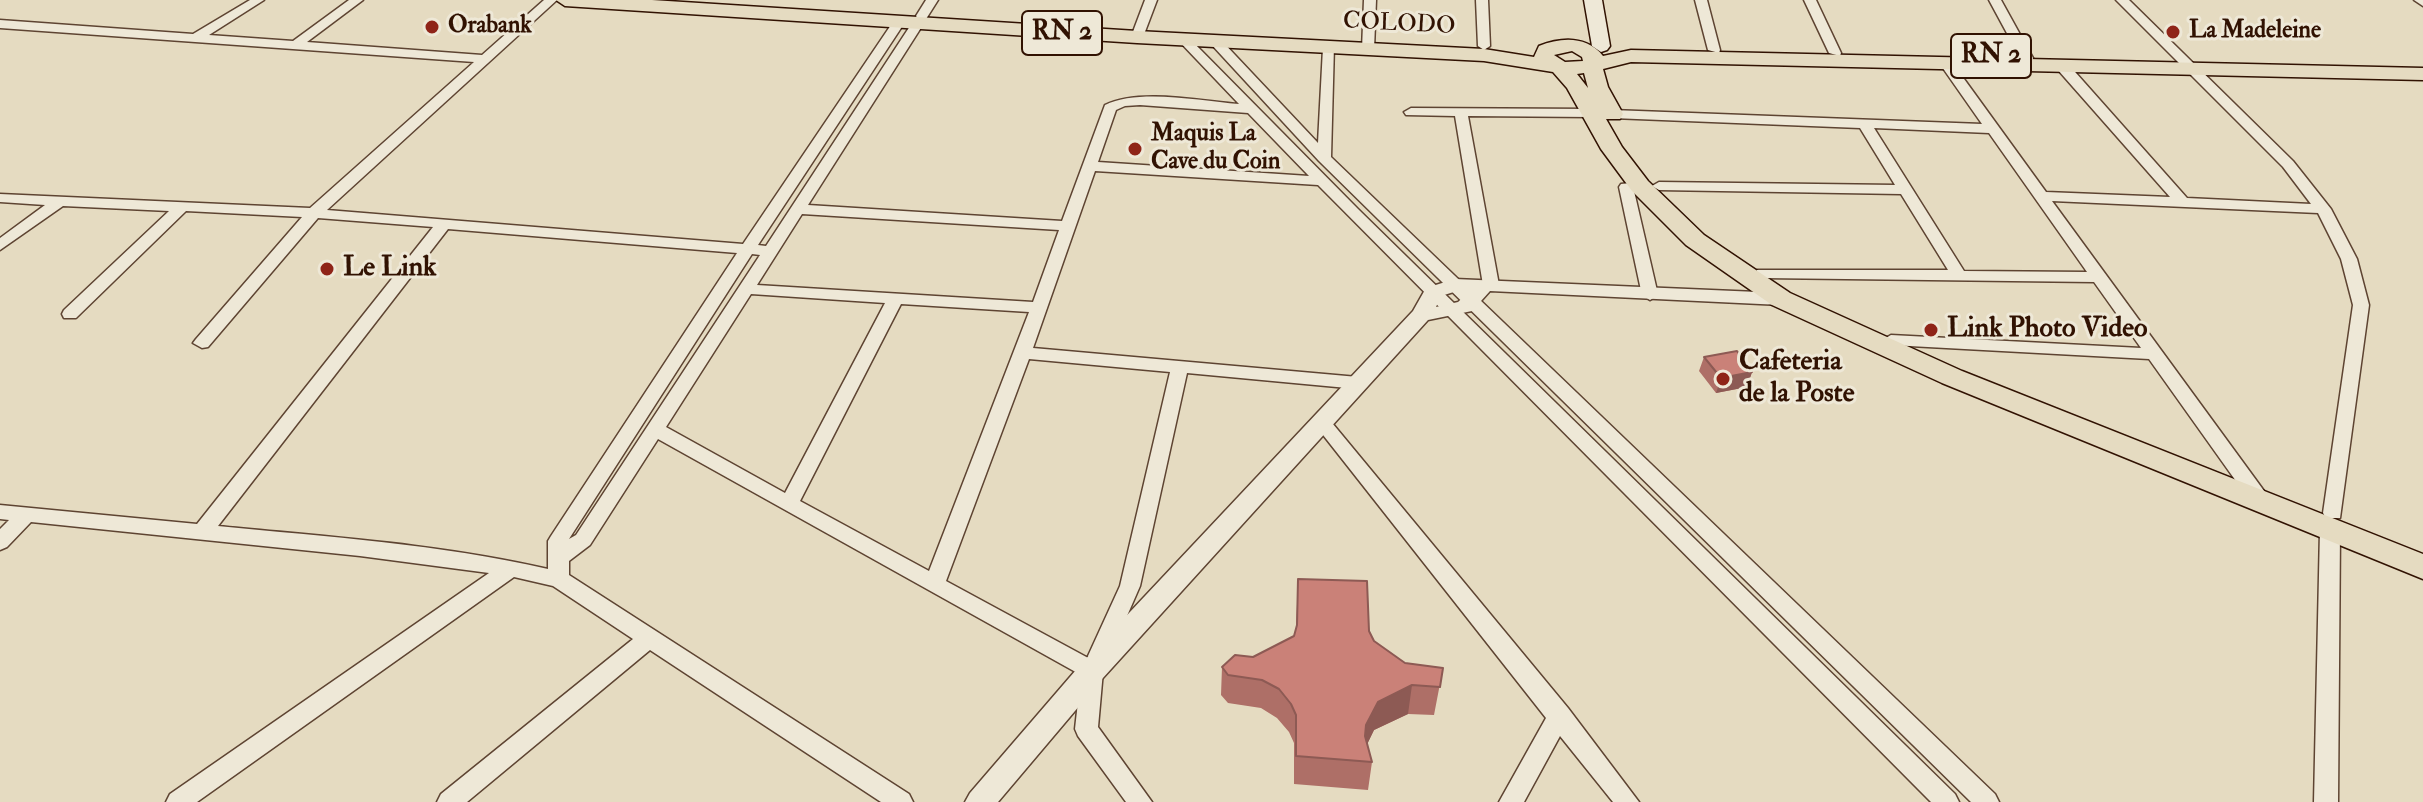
<!DOCTYPE html>
<html>
<head>
<meta charset="utf-8">
<style>
	body { margin:0 }
	canvas { display:block; background:#e5dbc1 }
</style>
</head>
<body>
<canvas width="2423" height="802"></canvas>
<script>
const ctx = document.querySelector('canvas').getContext('2d');
ctx.lineJoin = 'round';
function stroke(path, color, width, dash) { ctx.strokeStyle = color; ctx.lineWidth = width; ctx.lineCap = dash ? 'butt' : 'round'; ctx.setLineDash(dash || []); ctx.stroke(path); }
function fill(path, color) { ctx.fillStyle = color; ctx.fill(path, 'evenodd'); }
function write(font, color, halo, rows, align = 'center') {
  ctx.font = font + ' "IM FELL Double Pica",serif'; ctx.lineWidth = 6; ctx.setLineDash([]); ctx.textBaseline = 'middle'; ctx.strokeStyle = halo; ctx.fillStyle = color; for (const [text, x, y, turn = 0] of rows) {
    ctx.save(); ctx.translate(x, y); ctx.rotate((+turn || 0) * Math.PI / 180); ctx.textAlign = isNaN(turn) ? turn : align; if (halo) ctx.strokeText(text, 0, 0); ctx.fillText(text, 0, 0); ctx.restore();
  }
}
const minor = new Path2D(`
	M 250,0 L 264,0 L 209,35 L 293,41 L 349,0 L 363,0 L 307,42 L 482,55 L 544,0 L 557,0 L 327,210 L 743,244 L 895,19 L 903,19 L 905,22 L 758,245 L 766,246 L 914,20 L 924,23 L 808,205 L 1062,221 L 1105,105 C 1139,88 1201,101 1239,104 L 1177,39 L 1187,36 L 1358,209 L 1955,794 L 1959,802 L 1931,802 L 1318,185 L 1095,171 L 1033,348 L 1358,377 L 1367,383 L 1358,389 L 1187,373 L 1140,586 L 1107,662 L 1100,665 L 1103,671 L 1098,727 L 1152,802 L 1126,802 L 1078,736 L 1075,729 L 1081,675 L 658,439 L 590,545 L 569,561 L 569,575 L 909,794 L 913,802 L 881,802 L 650,650 L 467,802 L 437,802 L 441,794 L 633,639 L 553,586 L 514,577 L 197,802 L 166,802 L 170,794 L 489,573 L 360,556 L 31,522 L 7,547 L 0,550 L 0,529 L 9,520 L 0,519 L 0,505 L 197,524 L 433,227 L 318,218 L 208,347 L 202,348 L 193,343 L 196,339 L 302,217 L 186,211 L 76,318 L 64,318 L 62,314 L 64,310 L 169,211 L 63,206 L 0,250 L 0,238 L 45,205 L 0,202 L 0,194 L 310,208 L 474,62 L 0,28 L 0,20 L 193,34 ZM 1140,105 L 1248,113 L 1309,176 L 1098,162 L 1116,110 L 1125,106 ZM 802,214 L 1059,230 L 1033,302 L 757,285 ZM 448,229 L 737,253 L 551,536 L 548,541 L 548,569 C 440,544 328,537 218,526 ZM 752,254 L 760,255 L 576,535 L 569,539 ZM 751,294 L 885,303 L 785,493 L 666,427 ZM 901,304 L 1029,312 L 929,571 L 800,501 ZM 1029,359 L 1170,372 L 1120,586 L 1088,656 L 1090,659 L 946,581 Z
	M 926,0 L 938,0 L 926,19 L 918,19 L 916,16 Z
	M 1145,0 L 1157,0 L 1143,37 L 1133,40 L 1131,37 Z
	M 1364,0 L 1376,0 L 1374,49 L 1368,53 L 1362,49 Z
	M 1476,0 L 1488,0 L 1490,46 L 1484,50 L 1478,46 Z
	M 1695,0 L 1707,0 L 1720,50 L 1719,53 L 1708,50 Z
	M 1804,0 L 1816,0 L 1841,53 L 1840,56 L 1829,53 Z
	M 1989,0 L 2001,0 L 2033,58 L 2032,61 L 2022,61 Z
	M 2116,0 L 2129,0 L 2293,161 L 2331,209 L 2357,259 L 2369,305 L 2340,518 L 2326,518 L 2323,513 L 2353,305 L 2341,259 L 2318,213 L 2052,201 L 2267,495 L 2270,500 L 2267,505 L 2253,505 L 2149,359 L 1891,345 L 1882,340 L 1891,335 L 2141,348 L 2094,282 L 1763,278 L 1755,273 L 1757,270 L 1948,270 L 1901,194 L 1659,190 L 1652,186 L 1659,182 L 1895,185 L 1860,128 L 1612,118 L 1605,114 L 1612,110 L 1982,124 L 1940,64 L 1946,60 L 1951,61 L 2046,192 L 2170,197 L 2058,70 L 2058,64 L 2068,64 L 2187,198 L 2311,204 L 2283,167 ZM 1874,128 L 1989,133 L 2087,272 L 1964,271 Z
	M 2414,0 L 2423,0 L 2423,6 Z
	M 1211,38 L 1219,38 L 1318,143 L 1323,48 L 1334,45 L 1331,157 L 1995,794 L 1999,802 L 1971,802 L 1319,161 L 1211,44 Z
	M 1411,108 L 1592,109 L 1599,113 L 1592,117 L 1468,116 L 1499,285 L 1497,288 L 1491,290 L 1483,285 L 1455,116 L 1406,115 L 1404,112 Z
	M 1640,182 L 1647,186 L 1634,191 L 1658,295 L 1650,300 L 1642,295 L 1619,187 L 1621,184 Z
	M 1322,416 L 1328,418 L 1568,708 L 1639,802 L 1613,802 L 1560,736 L 1524,802 L 1499,802 L 1546,718 L 1316,426 L 1313,422 L 1316,418 Z
	M 2330,523 L 2337,525 L 2340,530 L 2338,802 L 2314,802 L 2320,530 L 2323,525 Z`);
const tertiary = new Path2D(`
	M 1455,279 L 1781,293 L 1791,299 L 1781,305 L 1490,291 L 1472,311 L 1428,320 L 1102,679 L 998,802 L 965,802 L 970,793 L 1082,663 L 1413,311 L 1426,288 ZM 1457,291 L 1470,291 L 1458,302 L 1436,307 L 1441,296 Z`);
const secondary = new Path2D(`
	M 1584,0 L 1602,0 L 1610,46 L 1607,50 L 1601,52 L 1592,46 Z`);
const primary = new Path2D(`
	M 556,0 L 652,0 L 1137,31 L 1484,49 L 1534,57 L 1539,46 C 1562,37 1587,36 1603,56 L 1631,50 L 2423,68 L 2423,80 L 1631,62 L 1603,69 L 1608,87 L 1623,114 L 1620,119 L 1606,119 L 1622,147 L 1648,181 L 1704,235 L 1790,293 L 1962,371 L 2423,554 L 2423,579 L 1942,383 L 1772,305 L 1686,245 L 1632,191 L 1601,149 L 1567,88 L 1553,72 L 1484,61 L 1137,43 L 565,6 ZM 1572,51 L 1582,57 L 1583,61 L 1565,62 L 1554,55 ZM 1584,73 L 1588,88 L 1577,74 Z`);
stroke(minor, '#5e4432', 3);
stroke(tertiary, '#5e4432', 3);
stroke(secondary, '#311202', 3);
stroke(primary, '#311202', 3);
fill(minor, '#eee8d7');
fill(tertiary, '#eee8d7');
fill(secondary, '#eee8d7');
fill(primary, '#e5dbc1');
fill(new Path2D(`
	M 1704,357 L 1752,372 L 1747,387 L 1716,393 L 1699,371 Z
	M 1298,579 L 1369,631 L 1374,641 L 1405,663 L 1443,668 L 1434,715 L 1408,714 L 1374,730 L 1367,744 L 1372,762 L 1368,790 L 1294,784 L 1294,743 L 1289,732 L 1277,718 L 1261,708 L 1228,703 L 1221,695 L 1222,667 L 1253,657 L 1294,636 L 1296,630 Z`), '#ae6f67');
fill(new Path2D(`
	M 1752,372 L 1747,387 L 1716,393 L 1721,378 Z
	M 1412,685 L 1408,714 L 1374,730 L 1363,753 L 1366,725 L 1378,702 Z`), '#8d5a54');
const building = new Path2D(`
	M 1737,351 L 1752,372 L 1721,378 L 1704,357 Z
	M 1298,579 L 1367,581 L 1369,631 L 1374,641 L 1405,663 L 1443,668 L 1440,687 L 1412,685 L 1378,702 L 1366,725 L 1365,736 L 1372,762 L 1296,756 L 1296,715 L 1291,704 L 1279,689 L 1262,680 L 1228,675 L 1222,667 L 1235,655 L 1253,657 L 1294,636 L 1297,625 Z`);
fill(building, '#ca8178');
stroke(building, '#8d5a54', 2);
for (const [x, y, r, color] of [
	[432,27,8,"#8f2418"],
	[2173,32,8,"#8f2418"],
	[1135,149,8,"#8f2418"],
	[327,269,8,"#8f2418"],
	[1931,330,8,"#8f2418"],
	[1723,379,8,"#8f2418"]
]) { const dot = new Path2D(); dot.arc(x, y, r, 0, 2 * Math.PI); ctx.fillStyle = color; ctx.fill(dot); stroke(dot, '#eee8d7', 3); }
write('24px', '#311202', '#eee8d7', [
	["COLODO",1399,25,3]
]);
write('bold 24px', '#311202', '#eee8d7', [
	["Orabank",448,27],
	["La Madeleine",2189,32],
	["Maquis La",1151,135],
	["Cave du Coin",1151,163]
], 'left');
for (const [x, y, w] of [
	[1062,33,80],
	[1991,56,80]
]) { const box = new Path2D(); box.roundRect(x - w / 2, y - 22, w, 44, 6); ctx.fillStyle = '#eee8d7'; ctx.fill(box); stroke(box, '#311202', 2); }
write('bold 26px', '#311202', null, [
	["RN 2",1062,33],
	["RN 2",1991,56]
]);
write('bold 28px', '#311202', '#eee8d7', [
	["Le Link",343,269],
	["Link Photo Video",1947,330],
	["Cafeteria",1739,363],
	["de la Poste",1739,395]
], 'left');
</script>
</body>
</html>
